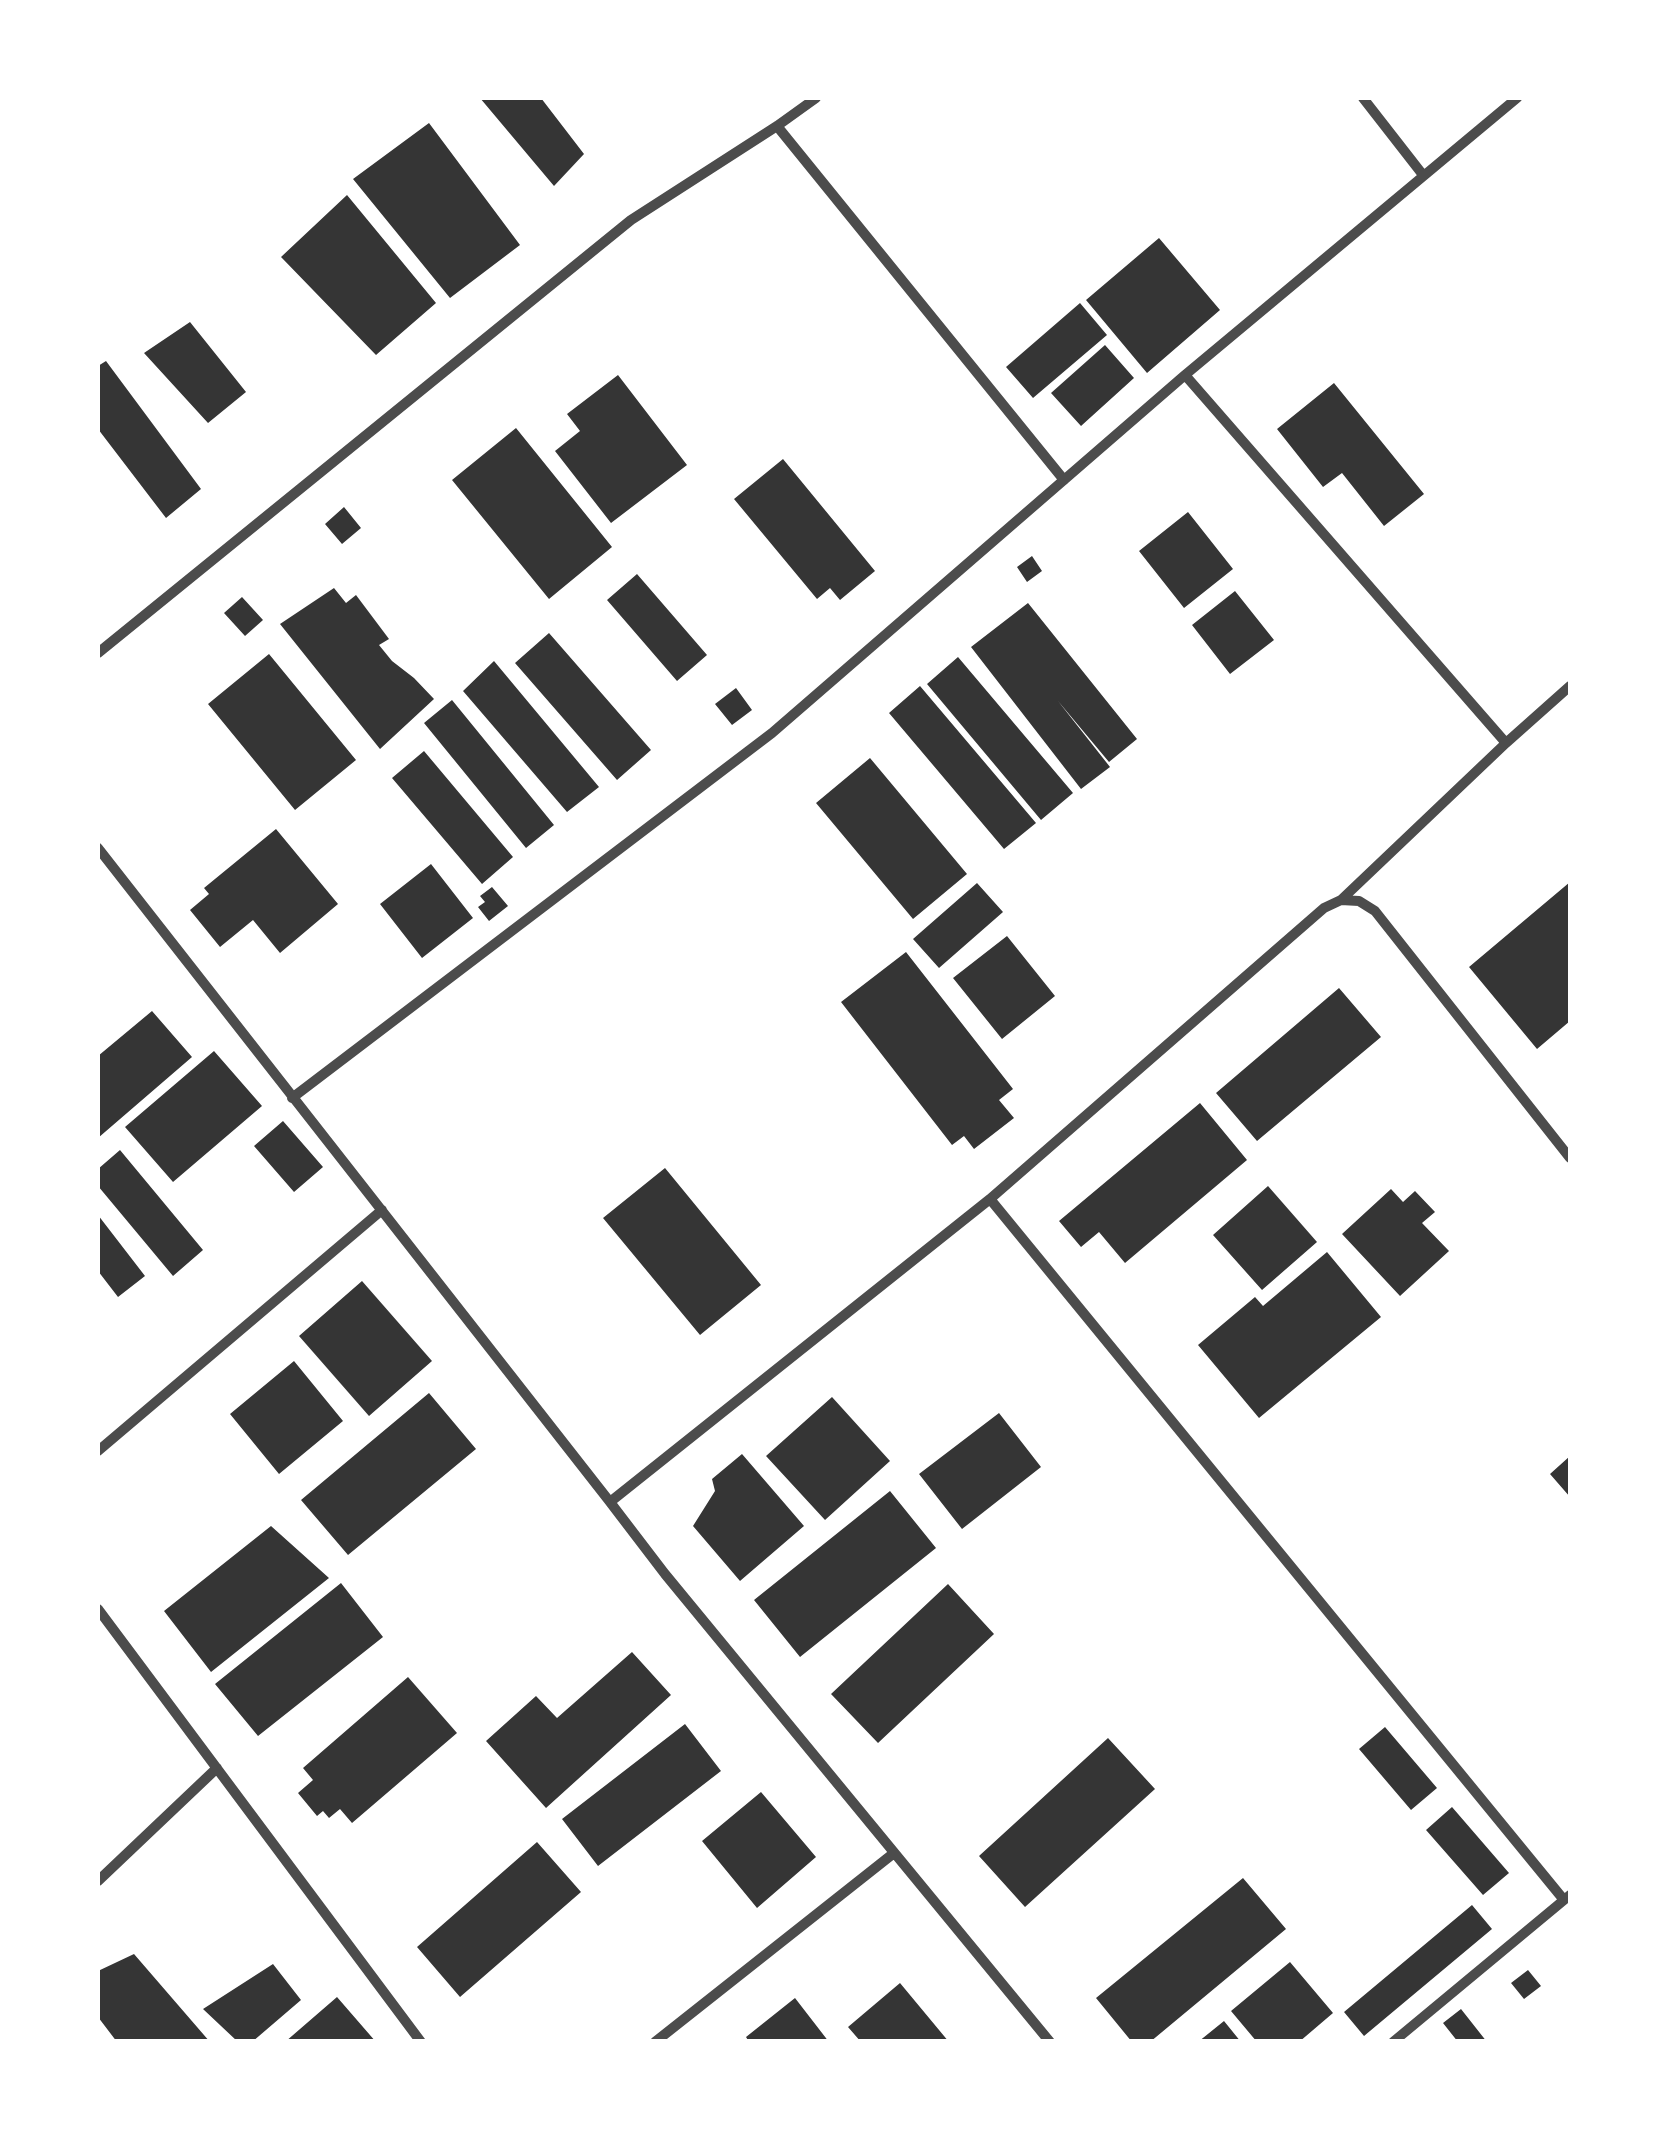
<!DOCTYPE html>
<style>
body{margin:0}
#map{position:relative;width:1668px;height:2139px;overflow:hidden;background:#fff;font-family:"Roboto Condensed",sans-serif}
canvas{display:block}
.frame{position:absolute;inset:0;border:100px solid #fff;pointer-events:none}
</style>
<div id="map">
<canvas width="1668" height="2139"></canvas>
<div class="frame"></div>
</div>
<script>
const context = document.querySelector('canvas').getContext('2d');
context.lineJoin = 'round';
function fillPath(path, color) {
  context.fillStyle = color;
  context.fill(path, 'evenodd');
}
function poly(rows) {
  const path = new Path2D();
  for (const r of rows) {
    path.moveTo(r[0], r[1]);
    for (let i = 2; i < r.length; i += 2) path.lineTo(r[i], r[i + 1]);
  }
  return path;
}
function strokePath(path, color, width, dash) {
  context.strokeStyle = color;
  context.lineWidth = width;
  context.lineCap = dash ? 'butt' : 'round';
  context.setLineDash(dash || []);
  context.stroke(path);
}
const building = poly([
 [480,98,541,98,584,154,554,186],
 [429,123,520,245,450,298,353,179],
 [347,195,436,303,376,355,281,257],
 [1159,238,1220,310,1147,373,1086,300],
 [1080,303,1107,335,1033,398,1006,367],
 [190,322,246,392,208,423,144,353],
 [1105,345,1134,378,1081,426,1051,393],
 [106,361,201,489,166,518,98,429,98,366],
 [618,375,687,465,611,523,555,451,580,431,567,414],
 [1334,383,1424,494,1384,526,1342,473,1323,487,1277,429],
 [516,428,612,547,549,599,452,480],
 [783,459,875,571,840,600,830,588,817,599,734,499],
 [344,507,361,528,342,544,325,524],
 [1188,512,1233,569,1184,608,1139,551],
 [1032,556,1042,571,1027,582,1017,567],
 [637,574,707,655,677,681,607,600],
 [334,588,346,603,356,595,389,639,379,645,392,661,414,678,434,699,380,749,280,624],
 [1235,591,1274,640,1230,674,1192,625],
 [242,597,263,620,245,636,224,613],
 [1028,603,1137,739,1109,762,1058,701,1110,767,1081,789,971,647],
 [549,633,651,750,617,780,515,663],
 [269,654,356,760,295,810,208,704],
 [958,657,1073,793,1041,820,927,684],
 [494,661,599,787,567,812,463,691],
 [920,686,1036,823,1004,849,889,713],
 [736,688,752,710,732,725,715,704],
 [452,700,554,825,526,848,424,723],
 [424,751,513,857,482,884,392,778],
 [870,758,967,874,913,919,816,803],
 [276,829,338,904,280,953,253,920,220,947,190,910,209,894,204,888],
 [431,864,473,918,422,958,380,904],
 [1570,882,1570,1021,1537,1049,1469,967],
 [977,883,1003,912,939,968,913,939],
 [492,887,508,906,489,921,478,907,485,902,480,896],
 [1007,936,1055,996,1002,1039,953,978],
 [906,952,1013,1089,999,1100,1014,1118,974,1149,964,1136,952,1145,841,1002],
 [1339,988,1381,1037,1257,1141,1216,1093],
 [152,1011,192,1057,98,1138,98,1056],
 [214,1051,262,1106,173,1182,125,1127],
 [1200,1103,1247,1160,1125,1263,1099,1232,1081,1247,1059,1221],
 [283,1121,323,1167,294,1192,254,1146],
 [120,1150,203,1250,173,1276,98,1186,98,1169],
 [665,1168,761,1285,700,1335,603,1218],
 [1268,1186,1317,1242,1262,1290,1213,1235],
 [1391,1189,1403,1202,1415,1191,1435,1212,1422,1223,1449,1251,1400,1296,1342,1234],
 [98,1215,145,1276,118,1297,98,1271],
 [1327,1252,1381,1317,1259,1418,1198,1345,1255,1297,1263,1306],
 [362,1281,432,1361,369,1416,299,1336],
 [294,1361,343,1421,279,1474,230,1414],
 [429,1393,476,1449,348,1555,301,1500],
 [832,1397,890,1461,825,1520,766,1456],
 [999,1413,1041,1467,962,1529,919,1474],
 [742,1454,804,1526,740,1581,693,1526,715,1491,712,1479],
 [1570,1456,1570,1497,1550,1474],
 [890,1491,936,1548,800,1657,754,1600],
 [271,1526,329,1578,211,1672,164,1611],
 [341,1583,383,1637,258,1736,215,1684],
 [948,1584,994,1634,878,1743,831,1694],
 [632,1652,671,1695,546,1808,486,1741,536,1696,557,1718],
 [408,1677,457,1733,352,1823,340,1809,329,1818,323,1811,317,1816,298,1793,313,1780,303,1768],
 [685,1724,721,1771,598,1866,562,1819],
 [1385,1727,1437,1788,1411,1810,1359,1749],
 [1108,1738,1155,1789,1025,1907,979,1856],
 [761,1792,816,1857,757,1908,702,1841],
 [1452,1807,1509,1873,1483,1895,1426,1830],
 [537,1842,581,1892,460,1997,417,1947],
 [1243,1878,1286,1929,1150,2042,1132,2042,1096,1998],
 [1472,1905,1492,1929,1364,2036,1344,2012],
 [134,1954,210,2042,117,2042,98,2017,98,1971],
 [1290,1962,1333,2013,1299,2042,1257,2042,1231,2011],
 [273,1964,301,2000,252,2042,238,2042,203,2009],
 [1528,1970,1541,1986,1524,1999,1511,1983],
 [900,1983,949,2042,861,2042,848,2027],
 [337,1997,376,2042,285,2042],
 [795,1998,829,2042,749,2042,746,2037],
 [1461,2009,1487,2042,1458,2042,1443,2023],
 [1224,2021,1241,2042,1198,2042]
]);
const minor = poly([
 [1363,98,1423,175],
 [777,126,1064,480],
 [98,653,631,220,777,126,816,98],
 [1506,743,1185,375,1517,98],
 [98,848,610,1502],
 [1341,900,1506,743,1570,686],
 [292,1098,772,733,1185,375],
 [990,1199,610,1502,665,1574,1050,2042],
 [98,1451,382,1210],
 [98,1609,421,2042],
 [98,1881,217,1768],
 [1564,1900,990,1199,1324,908,1341,900,1359,901,1375,911,1570,1158],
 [655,2042,894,1853],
 [1393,2042,1570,1895]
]);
fillPath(building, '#353535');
strokePath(minor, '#4c4c4c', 10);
</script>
